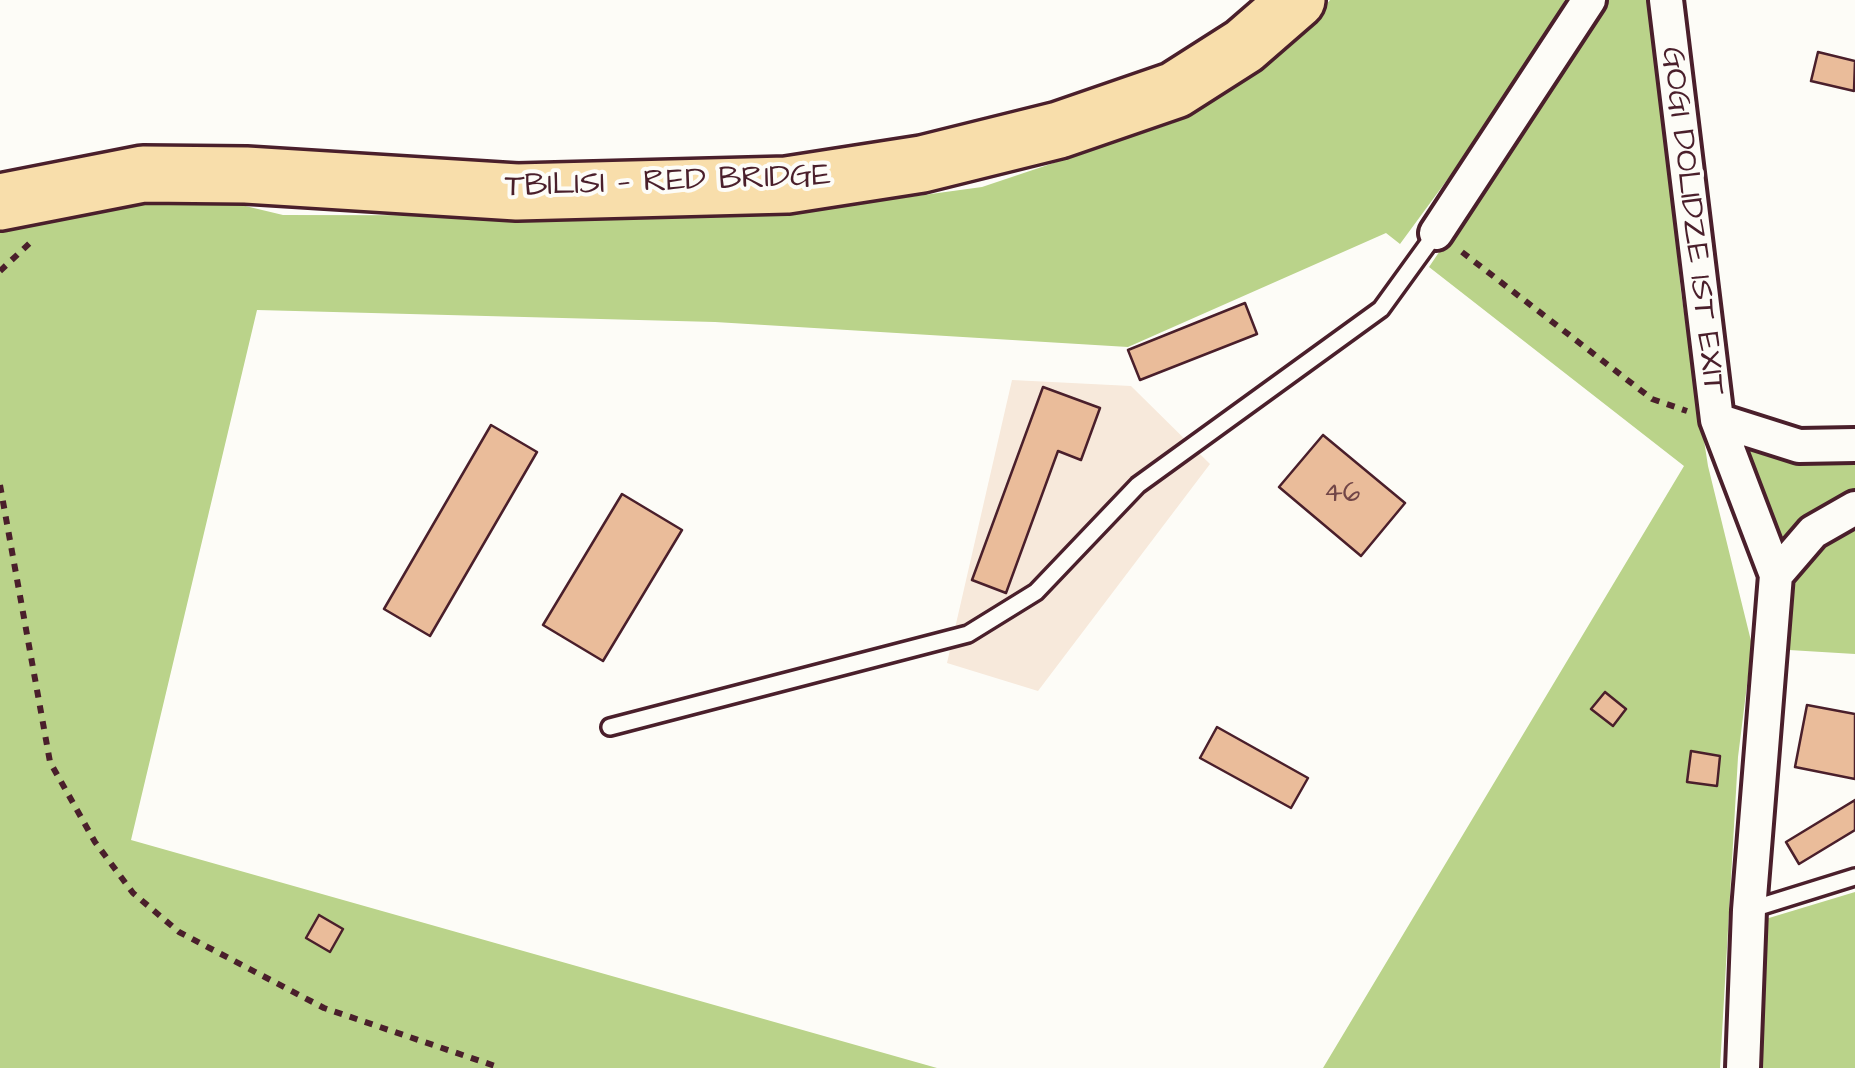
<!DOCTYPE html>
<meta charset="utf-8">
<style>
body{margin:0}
canvas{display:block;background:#fdfcf7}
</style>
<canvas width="1855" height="1068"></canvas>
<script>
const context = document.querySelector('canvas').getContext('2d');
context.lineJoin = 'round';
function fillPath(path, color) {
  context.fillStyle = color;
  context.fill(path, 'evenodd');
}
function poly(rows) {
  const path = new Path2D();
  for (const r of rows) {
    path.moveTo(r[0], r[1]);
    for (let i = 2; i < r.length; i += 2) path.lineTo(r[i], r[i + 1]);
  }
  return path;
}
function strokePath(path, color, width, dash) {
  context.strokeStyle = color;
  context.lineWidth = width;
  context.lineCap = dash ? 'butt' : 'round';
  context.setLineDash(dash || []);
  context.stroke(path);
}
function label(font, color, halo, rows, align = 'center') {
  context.font = font + ' "Architects Daughter",sans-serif';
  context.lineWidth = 8;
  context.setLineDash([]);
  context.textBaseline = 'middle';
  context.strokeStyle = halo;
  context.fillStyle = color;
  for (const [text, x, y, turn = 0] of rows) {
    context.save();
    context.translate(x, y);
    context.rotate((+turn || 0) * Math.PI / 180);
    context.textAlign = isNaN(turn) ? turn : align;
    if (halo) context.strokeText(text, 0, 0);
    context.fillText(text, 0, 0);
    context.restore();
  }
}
const built = poly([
 [1012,380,1131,386,1210,464,1038,691,947,663]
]);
const green = poly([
 [1330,0,1565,0,1516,86,1400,244,1386,233,1128,347,715,322,257,310,131,840,937,1068,0,1068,0,218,191,193,283,215,770,216,982,187,1173,123,1294,43],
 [1609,0,1652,0,1681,292,1708,466,1752,645,1738,757,1720,1068,1323,1068,1684,466,1429,267],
 [1741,446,1807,462,1855,457,1855,498,1781,549],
 [1855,524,1855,654,1789,650,1792,587,1808,556],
 [1855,892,1855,1068,1757,1068,1759,921]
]);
const building = poly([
 [1818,52,1855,61,1854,91,1811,81,1818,52],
 [1245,303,1257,334,1140,380,1128,350,1245,303],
 [1043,387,1100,408,1081,460,1058,451,1006,593,972,580,1043,387],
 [491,425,537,452,430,636,384,609,491,425],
 [1323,435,1405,503,1361,556,1279,487,1323,435],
 [622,494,682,530,603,661,543,625,622,494],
 [1605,692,1626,709,1613,726,1591,709,1605,692],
 [1807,705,1855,714,1855,779,1795,767,1807,705],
 [1217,727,1308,778,1291,808,1200,758,1217,727],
 [1691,751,1720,756,1717,786,1687,782,1691,751],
 [1855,800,1855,830,1799,864,1786,842,1855,800],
 [319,915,343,929,330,952,306,938,319,915]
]);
const path = poly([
 [1462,252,1652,399,1687,411],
 [0,271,32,241],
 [0,485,50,762,95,842,133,893,179,932,324,1008,501,1068]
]);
const service = poly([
 [610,727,968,634,1036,592,1138,485,1381,309,1436,233],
 [1749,910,1855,877]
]);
const minor = poly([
 [1666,0,1717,420,1776,575,1749,910,1743,1068],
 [1436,233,1589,0],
 [1717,420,1799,446,1855,445],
 [1776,575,1813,532,1855,508]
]);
const trunk = poly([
 [0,202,143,174,246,175,517,192,787,185,922,164,1059,130,1175,90,1244,46,1297,0]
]);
const numberNames = [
 ["46",1342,495]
];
const streetNames = [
 ["TBILISI — RED BRIDGE",668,183,-2],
 ["GOGI DOLIDZE 1ST EXIT",1691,221,83]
];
fillPath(built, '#f7e9db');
fillPath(green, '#bad38a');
fillPath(building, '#eabc9a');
strokePath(building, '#4a1f2b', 2.5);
strokePath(service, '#4a1f2b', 22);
strokePath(minor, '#4a1f2b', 40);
strokePath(trunk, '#4a1f2b', 62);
strokePath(path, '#4a1f2b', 6, [8, 8]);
strokePath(service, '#fdfcf7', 15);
strokePath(minor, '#fdfcf7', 32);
strokePath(trunk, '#f8deab', 55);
label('28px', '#724647', null, numberNames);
label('32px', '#4a1f2b', '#fdfcf7', streetNames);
</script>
